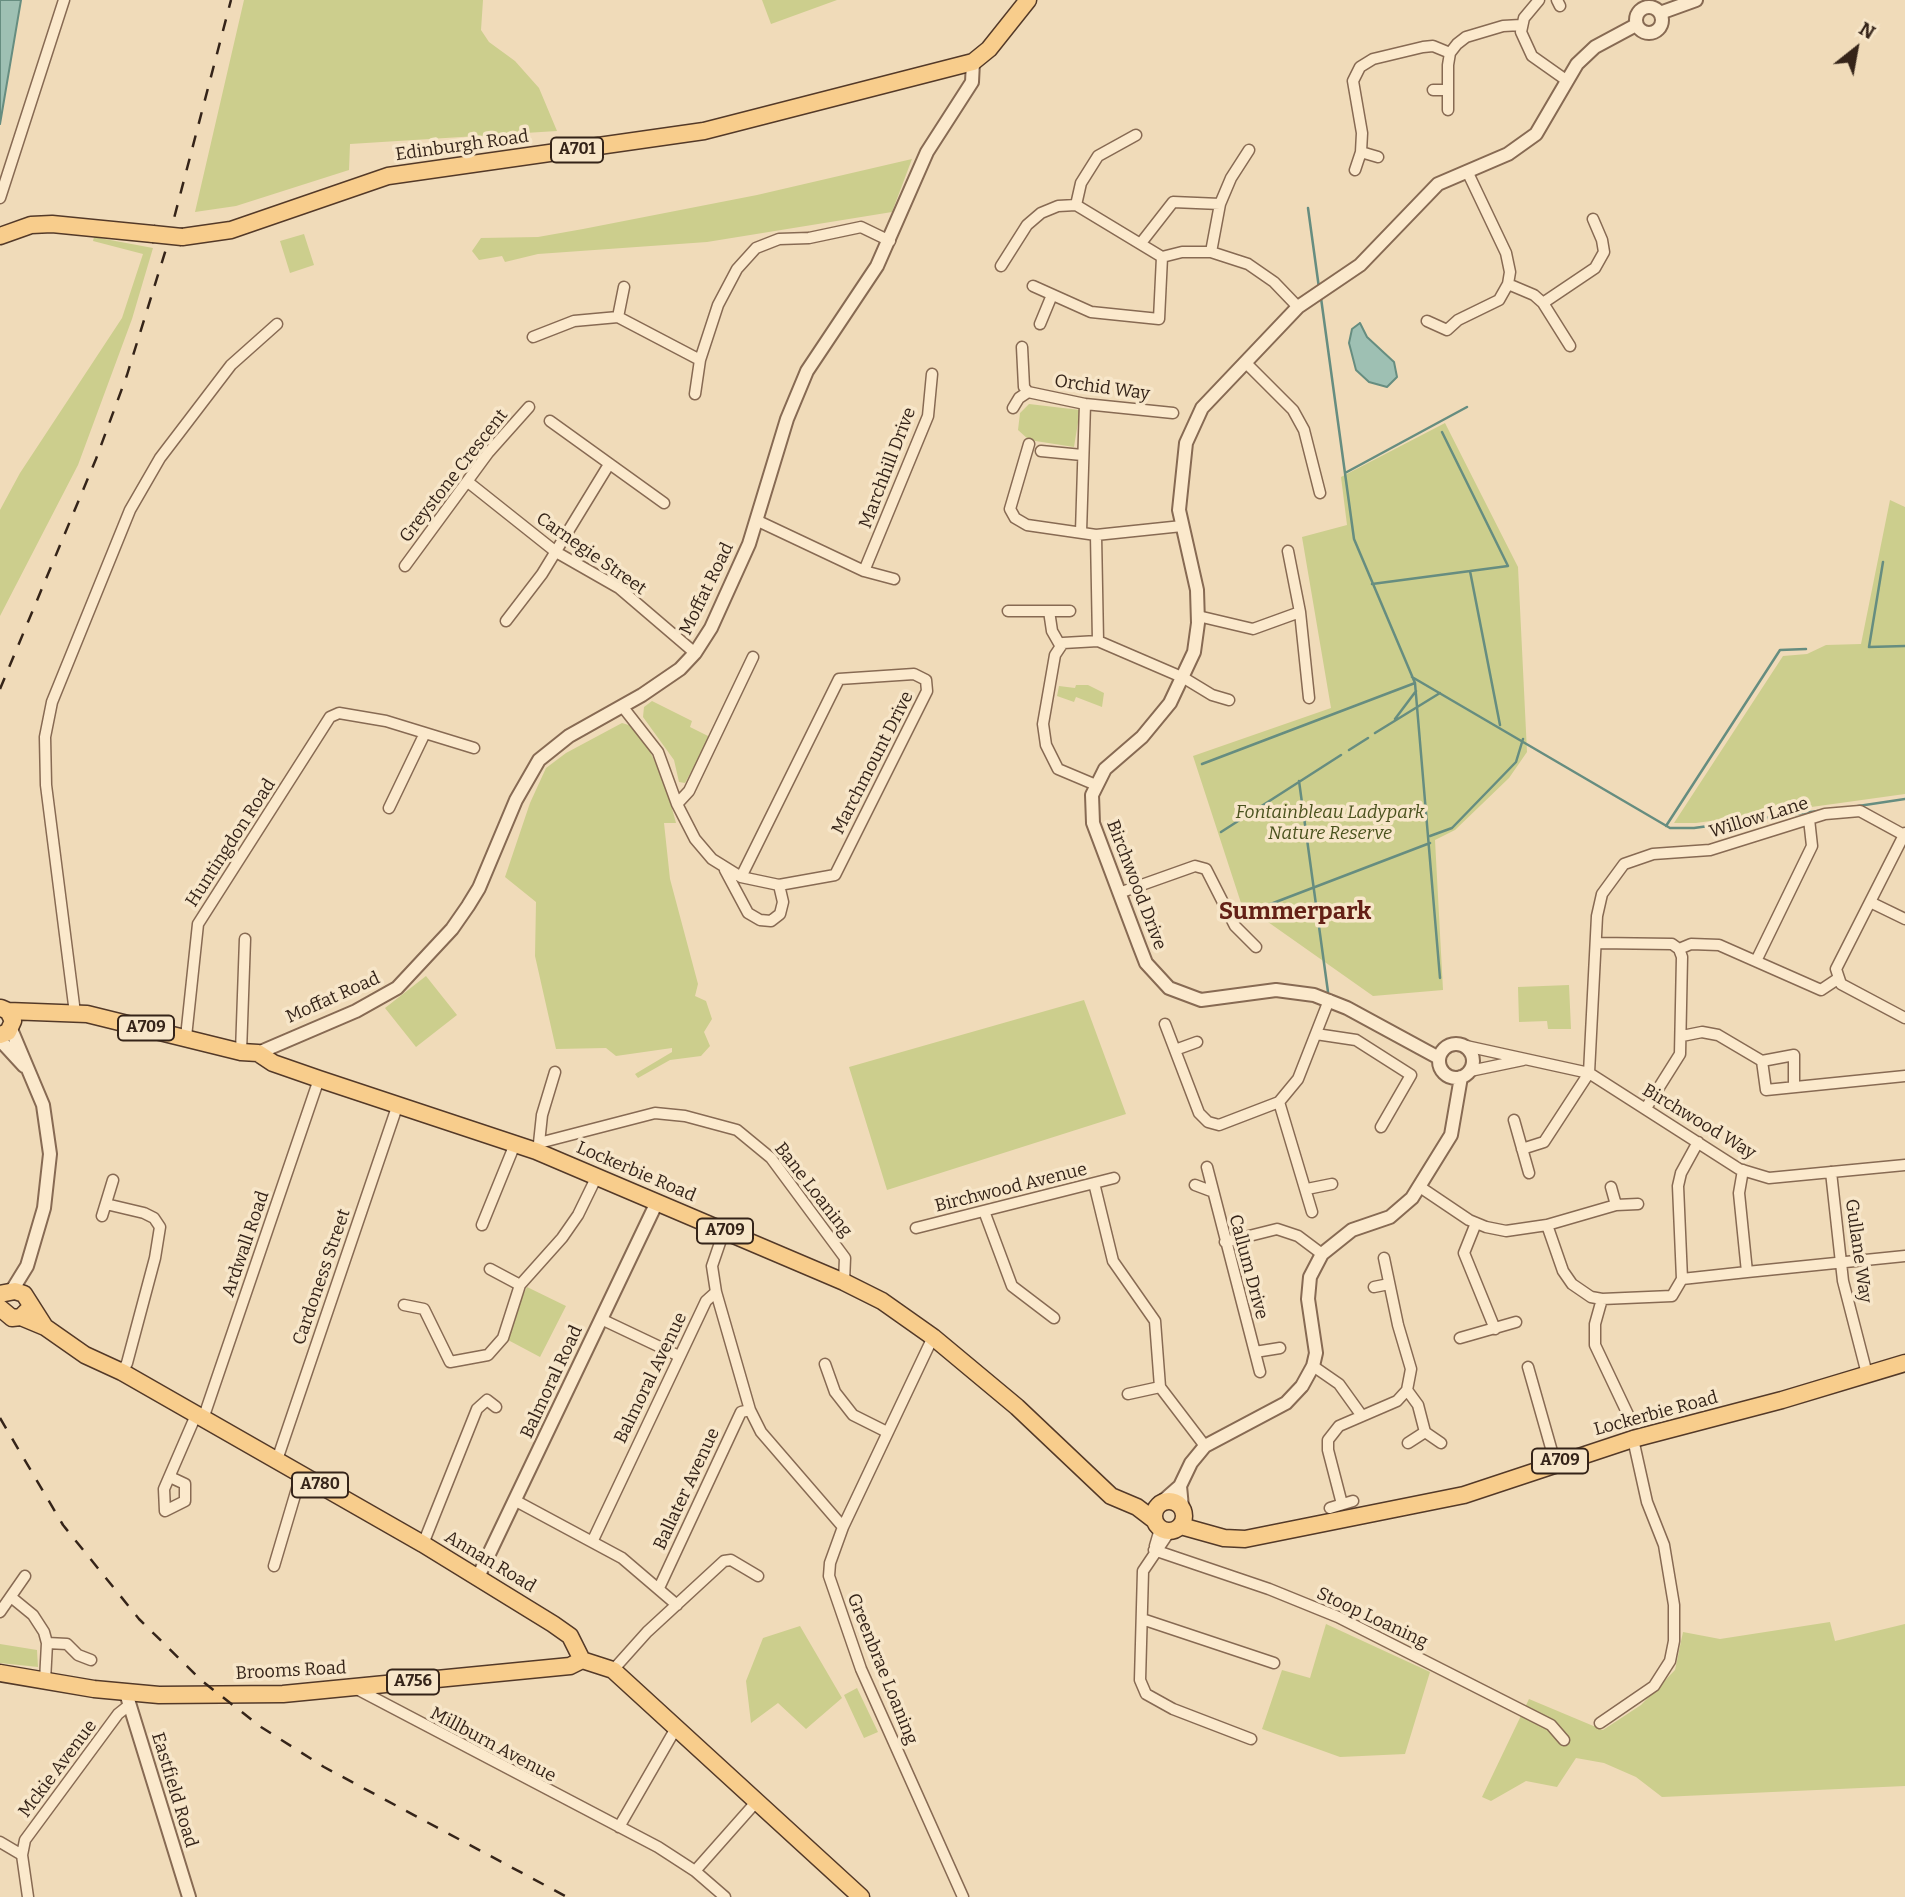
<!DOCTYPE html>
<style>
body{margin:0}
#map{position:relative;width:1905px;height:1897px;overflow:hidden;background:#f0dbb9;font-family:Bitter,serif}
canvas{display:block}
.north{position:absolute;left:1821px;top:14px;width:70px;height:70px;-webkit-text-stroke:5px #f7e6c9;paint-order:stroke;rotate:31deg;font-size:19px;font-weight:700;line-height:28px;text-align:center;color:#352419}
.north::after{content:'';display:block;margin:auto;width:24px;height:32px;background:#352419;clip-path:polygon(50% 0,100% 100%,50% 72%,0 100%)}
</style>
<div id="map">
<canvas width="1905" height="1897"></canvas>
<div class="north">N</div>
</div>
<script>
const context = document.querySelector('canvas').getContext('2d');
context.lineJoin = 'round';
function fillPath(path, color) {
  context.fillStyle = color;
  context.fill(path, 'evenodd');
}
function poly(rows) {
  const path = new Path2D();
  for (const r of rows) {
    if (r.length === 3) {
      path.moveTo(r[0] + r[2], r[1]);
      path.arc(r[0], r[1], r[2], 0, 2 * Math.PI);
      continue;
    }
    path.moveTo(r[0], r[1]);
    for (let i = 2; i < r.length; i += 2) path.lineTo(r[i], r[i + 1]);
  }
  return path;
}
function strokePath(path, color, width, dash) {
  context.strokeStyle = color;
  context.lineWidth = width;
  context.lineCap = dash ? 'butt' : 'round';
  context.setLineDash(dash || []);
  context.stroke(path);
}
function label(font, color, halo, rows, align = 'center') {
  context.font = font + ' Bitter,serif';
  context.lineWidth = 7;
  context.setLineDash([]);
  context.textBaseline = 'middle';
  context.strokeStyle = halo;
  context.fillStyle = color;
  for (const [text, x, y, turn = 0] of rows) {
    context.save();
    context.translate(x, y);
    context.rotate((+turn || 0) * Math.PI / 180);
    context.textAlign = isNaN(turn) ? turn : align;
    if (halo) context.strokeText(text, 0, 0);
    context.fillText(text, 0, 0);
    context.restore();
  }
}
const green = poly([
 [244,0,483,0,481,30,489,42,515,61,539,88,557,131,350,144,349,170,236,206,195,212],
 [762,0,837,0,771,24],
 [912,159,892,212,707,242,538,254,505,262,502,256,479,260,472,251,481,238,538,237,583,229,757,195],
 [304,234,314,265,290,273,280,241],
 [94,237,153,248,132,319,78,465,0,616,0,510,20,473,122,318,143,254,93,241],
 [1029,404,1080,410,1074,447,1029,440,1018,430,1020,413],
 [1445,423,1518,567,1527,752,1509,778,1455,830,1435,840,1443,990,1373,996,1241,903,1193,756,1331,708,1302,537,1347,525,1341,477],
 [1890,500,1905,507,1905,794,1696,823,1674,823,1783,656,1807,654,1826,645,1861,644],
 [1076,685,1088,685,1104,693,1102,707,1076,697,1074,702,1057,696,1059,686,1075,688],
 [652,701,692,721,690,727,710,737,685,783,679,782,674,760,643,717,644,707],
 [622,723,632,726,645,741,665,783,676,823,664,823,670,879,698,984,695,996,706,1001,712,1019,704,1032,710,1046,701,1056,670,1060,638,1078,635,1074,672,1052,672,1048,616,1056,606,1048,556,1049,535,956,536,902,505,877,530,803,546,768,566,753],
 [426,976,457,1015,416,1047,385,1008],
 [1569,985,1571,1029,1548,1029,1547,1021,1519,1022,1518,987],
 [1084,1000,1126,1114,887,1190,849,1067],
 [527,1287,566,1306,540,1357,508,1340,517,1306],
 [1830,1622,1835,1641,1905,1624,1905,1786,1662,1797,1636,1777,1604,1763,1576,1758,1557,1787,1526,1781,1491,1801,1482,1797,1529,1699,1603,1730,1641,1705,1675,1670,1683,1632,1720,1639],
 [1326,1624,1430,1672,1405,1754,1340,1757,1262,1729,1282,1670,1310,1678],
 [800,1626,842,1698,806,1729,778,1703,751,1723,746,1681,763,1638],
 [0,1644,37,1650,38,1667,0,1663],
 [857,1688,878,1732,864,1738,844,1695]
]);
const water = poly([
 [0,0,21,0,0,124,0,0],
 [1360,323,1367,337,1394,362,1397,377,1387,387,1369,382,1356,370,1349,343,1352,329,1360,323]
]);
const stream = poly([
 [1308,208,1319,288],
 [1321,298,1354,539,1415,683,1440,978],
 [1345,473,1467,407],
 [1883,562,1869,647,1905,646],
 [1470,571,1500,725],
 [1372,584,1508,566,1442,432],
 [1412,677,1670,828,1694,828,1818,811],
 [1395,719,1416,691],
 [1375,733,1440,693],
 [1349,750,1368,738],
 [1202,764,1415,683],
 [1299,781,1328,992],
 [1845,808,1905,799],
 [1666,826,1780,650,1806,649],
 [1221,832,1341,755],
 [1430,836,1452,828,1516,762,1523,739],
 [1247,913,1430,843]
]);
const minor = poly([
 [1539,0,1524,18,1521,32,1532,56,1566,80],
 [1557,0,1560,6],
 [1433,90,1448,90],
 [1448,110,1448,65,1450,53,1457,44,1466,37,1503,26,1521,25],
 [1361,152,1378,157],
 [1355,170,1361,152,1362,133,1353,81,1360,67,1373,59,1423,47,1433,46,1450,53],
 [0,198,64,0],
 [1076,205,1081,183,1098,156,1136,135],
 [1141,243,1173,202,1220,204],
 [1211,252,1220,204,1231,178,1249,150],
 [1162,257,1182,252,1211,252,1248,264,1274,282,1298,307],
 [1001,266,1027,225,1041,213,1058,206,1076,205,1162,257],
 [1508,284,1534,295,1543,303,1570,346],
 [1033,286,1091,312,1159,319,1162,257],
 [1543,303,1595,268,1604,252,1602,240,1593,219],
 [618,317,624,287],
 [1427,321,1447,330,1458,320,1499,300,1508,284,1510,272,1506,253,1467,171],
 [1040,324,1052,295],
 [533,337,574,321,618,317,700,360],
 [1022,347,1024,387,1028,392,1085,404,1173,413],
 [1245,362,1293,410,1304,430,1320,493],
 [695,394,700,360,718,305,737,269,756,248,779,239,809,238,861,227,890,241],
 [1013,408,1019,398,1028,392],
 [550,421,664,503],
 [1029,444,1010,509,1015,518,1027,525,1096,535,1182,526],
 [1041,451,1082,455],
 [468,482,556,552,619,588,695,653],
 [758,521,864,571,894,579],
 [1081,532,1085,404],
 [1096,535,1098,641],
 [405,566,488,453,529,407],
 [864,571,928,416,932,374],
 [1008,611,1070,611],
 [1049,611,1052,631,1060,645],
 [1300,612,1309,698],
 [1198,616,1253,629,1300,612,1288,551],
 [506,621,542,574,608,466],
 [622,706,658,752,677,804,695,839,712,859,741,877,779,885,835,875,927,691,926,680,914,674,839,679,741,877],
 [1096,785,1058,769,1046,745,1043,724,1055,655,1063,643,1098,641,1184,678,1212,695,1229,700],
 [677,804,689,791,753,657],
 [389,808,425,733],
 [1905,833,1836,969,1841,984,1905,1018],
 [725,870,748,913,760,920,771,921,780,914,783,902,779,885],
 [1119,893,1195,866,1206,869,1235,926,1256,947],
 [1870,902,1905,919],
 [1598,943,1672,944,1679,949,1691,944,1719,945,1821,990,1839,978],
 [1757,959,1812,846,1809,819],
 [75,1013,46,785,45,737,52,702,130,510,160,458,231,365,277,324],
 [1165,1024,1199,1113,1208,1122,1219,1125,1279,1102,1298,1079,1329,1000],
 [1316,1034,1356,1040,1411,1075,1381,1127],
 [1682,1036,1702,1032,1718,1035,1762,1061,1766,1090,1905,1076],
 [186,1037,198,924,330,717,339,713,386,721,474,748],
 [1466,1046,1589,1073,1739,1169,1769,1178,1905,1165],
 [1175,1050,1197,1042],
 [241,1052,245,939],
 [1762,1061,1794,1055,1794,1086],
 [1470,1071,1523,1060],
 [1279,1102,1312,1212],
 [1646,1108,1680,1054,1682,957,1679,949],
 [1514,1120,1529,1173],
 [539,1143,542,1115,555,1072],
 [1522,1149,1544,1142,1589,1073,1597,916,1602,894,1624,864,1653,854,1710,850,1825,814,1860,811,1904,835],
 [536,1151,539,1143,655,1113,685,1116,737,1130,771,1158,845,1258,844,1282],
 [1207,1167,1260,1372],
 [1743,1170,1739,1193,1747,1272,1905,1256],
 [1831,1172,1843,1281,1867,1374],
 [1094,1183,1113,1261,1155,1321,1160,1387,1205,1446],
 [1195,1185,1211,1191],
 [1420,1187,1469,1220,1486,1227,1506,1231,1547,1225,1563,1271,1572,1284,1591,1297,1602,1299,1672,1296,1682,1279,1678,1186,1681,1173,1698,1142],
 [1611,1187,1616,1205],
 [1307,1189,1332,1184],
 [106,1204,144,1213,154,1218,160,1227,155,1258,127,1363,122,1372],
 [984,1211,1012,1286,1054,1318],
 [102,1216,113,1180],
 [1476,1223,1464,1253,1495,1329],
 [482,1225,515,1144],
 [1547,1225,1616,1205,1638,1204],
 [916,1228,1114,1178],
 [1225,1242,1277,1229,1298,1236,1322,1254],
 [490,1269,520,1285],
 [1682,1279,1747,1272],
 [1374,1287,1389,1284],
 [716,1292,750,1410,761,1432,843,1527],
 [1602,1299,1595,1324,1595,1345,1632,1423],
 [404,1305,424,1309,450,1362,488,1355,503,1338,520,1285,562,1238,578,1215,597,1176],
 [601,1319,679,1356],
 [933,1337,843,1527,830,1563,829,1576,861,1669,963,1897],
 [1460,1338,1516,1322],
 [1255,1352,1280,1348],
 [825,1364,835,1392,853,1415,887,1432],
 [1313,1366,1339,1384,1362,1416],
 [1528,1367,1555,1462],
 [1407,1390,1418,1405,1425,1432,1408,1443],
 [1128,1394,1160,1387],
 [203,1419,319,1079],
 [1425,1432,1441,1443],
 [277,1460,398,1104],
 [170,1477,185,1484,185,1501,165,1511,164,1489,196,1415],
 [516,1501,622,1558,677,1605],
 [1342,1504,1328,1450,1328,1440,1339,1426,1397,1401,1407,1390,1411,1369,1398,1325,1384,1258],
 [1330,1508,1353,1501],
 [1170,1531,1143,1571,1140,1680,1146,1694,1173,1709,1251,1739],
 [593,1540,706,1301,716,1292,712,1266,724,1231],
 [423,1544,477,1409,487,1400,496,1407],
 [1155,1546,1160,1529],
 [1154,1550,1269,1589,1338,1617,1551,1725,1564,1740],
 [274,1566,301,1475],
 [659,1588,741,1412,750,1410],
 [11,1597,33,1615,44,1632,47,1643,45,1681],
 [0,1612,25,1576],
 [1142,1619,1274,1663],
 [47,1643,67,1644,78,1655,91,1660],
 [613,1670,647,1632,724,1561,731,1560,758,1576],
 [355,1688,658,1847,695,1871,725,1897],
 [1600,1723,1654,1686,1670,1661,1674,1641,1674,1605,1664,1545,1647,1502,1633,1439],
 [619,1827,676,1728],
 [0,1842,22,1855],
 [695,1871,757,1801],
 [28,1897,22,1855,25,1840,118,1714,128,1706]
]);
const tertiary = poly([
 [1649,20,13],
 [1660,13,1696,0],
 [11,1029,43,1105,50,1154,44,1208,27,1266,11,1292],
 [0,1040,24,1066],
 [1456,1061,17],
 [258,1053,356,1011,397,988,452,929,468,906,479,888,516,800,539,760,569,736,642,695,680,669,695,653,711,628,749,544,787,419,807,371,877,266,927,152,972,82,973,62],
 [1439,1058,1347,1008,1314,995,1276,990,1201,1000,1169,988,1146,963,1139,945,1093,823,1092,795,1105,769,1142,737,1170,703,1194,652,1198,623,1197,590,1179,510,1186,443,1202,408,1298,307,1360,265,1438,184,1508,154,1536,134,1577,64,1595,47,1636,25],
 [1180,1486,1182,1507],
 [1163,1501,1180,1486,1191,1463,1205,1446,1286,1403,1302,1386,1313,1366,1316,1353,1308,1299,1310,1277,1322,1254,1352,1230,1390,1217,1412,1198,1451,1135,1461,1077],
 [478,1577,657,1202],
 [126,1693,189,1897]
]);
const primary = poly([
 [0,236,31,225,52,224,153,234],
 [182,237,231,230,388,176,704,131,973,62,989,49,1028,0],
 [8,1011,87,1014,241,1052,258,1053,273,1063,319,1079,536,1151,844,1282,882,1301,933,1337,1017,1407,1111,1496,1137,1507,1154,1520],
 [0,1035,8,1032,13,1021,8,1011,1,1008],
 [0,1294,15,1291,24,1294,45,1327],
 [0,1308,12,1318,21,1317,27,1311],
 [21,1317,45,1327,85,1355,122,1372,423,1544,553,1624,570,1636,582,1660,613,1670,861,1897],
 [1169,1516,15],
 [1181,1526,1224,1538,1245,1539,1464,1495,1633,1439,1782,1400,1905,1363],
 [0,1673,94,1689,159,1695,283,1694,570,1666,582,1660]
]);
const rail = poly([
 [0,689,96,459,127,375,166,249,231,0],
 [0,1418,63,1525,139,1619,202,1681,261,1727,324,1767,567,1897]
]);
const primaryBridge = poly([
 [153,234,182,237]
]);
const shields = [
 [577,150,52],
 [146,1028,56],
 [725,1231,56],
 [1560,1461,56],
 [320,1485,56],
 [413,1682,52]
];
const shieldNames = [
 ["A701",577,150],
 ["A709",146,1028],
 ["A709",725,1231],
 ["A709",1560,1461],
 ["A780",320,1485],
 ["A756",413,1682]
];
const streetNames = [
 ["Edinburgh Road",462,146,-8],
 ["Orchid Way",1102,388,8],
 ["Marchhill Drive",888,468,-69],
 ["Greystone Crescent",454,476,-52],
 ["Carnegie Street",591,554,35],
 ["Moffat Road",707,589,-64],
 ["Marchmount Drive",873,763,-63],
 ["Willow Lane",1759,818,-17],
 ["Huntingdon Road",231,843,-57],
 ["Birchwood Drive",1136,885,69],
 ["Moffat Road",333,998,-24],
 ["Birchwood Way",1699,1122,31],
 ["Lockerbie Road",636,1172,23],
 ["Birchwood Avenue",1011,1188,-14],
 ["Bane Loaning",813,1190,52],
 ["Ardwall Road",246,1244,-71],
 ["Gullane Way",1858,1251,82],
 ["Callum Drive",1248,1267,75],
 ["Cardoness Street",322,1277,-71],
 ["Balmoral Avenue",651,1378,-64],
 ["Balmoral Road",552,1382,-65],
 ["Lockerbie Road",1656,1414,-15],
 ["Ballater Avenue",687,1489,-65],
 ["Annan Road",490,1562,31],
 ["Stoop Loaning",1372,1618,25],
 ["Greenbrae Loaning",882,1669,68],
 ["Brooms Road",291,1671,-3],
 ["Millburn Avenue",493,1745,28],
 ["Mckie Avenue",58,1769,-53],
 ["Eastfield Road",174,1790,73]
];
const parkNames = [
 ["Fontainbleau Ladypark",1330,813],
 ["Nature Reserve",1330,834]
];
const districtNames = [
 ["Summerpark",1295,912]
];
fillPath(green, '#ccce8d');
fillPath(water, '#9ec0b3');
strokePath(water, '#668d80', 2);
strokePath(stream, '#668d80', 2.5);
strokePath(minor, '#876a53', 13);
strokePath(tertiary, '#876a53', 16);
strokePath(primary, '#533928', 19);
strokePath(minor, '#fbe9cc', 10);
strokePath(tertiary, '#fbe9cc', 12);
strokePath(primary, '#f8cd8c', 16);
strokePath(rail, '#352419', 2.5, [12, 12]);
strokePath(primaryBridge, '#533928', 19, []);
strokePath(primaryBridge, '#f8cd8c', 16);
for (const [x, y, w] of shields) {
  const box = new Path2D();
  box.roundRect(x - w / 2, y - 12.5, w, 25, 5);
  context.fillStyle = '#f7e6c9';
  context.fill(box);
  strokePath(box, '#352419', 2);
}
label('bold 16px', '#352419', null, shieldNames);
label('18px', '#352419', '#f7e6c9', streetNames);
label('italic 18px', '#4a521e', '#f7e6c9', parkNames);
label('bold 24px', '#642016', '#f7e6c9', districtNames);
</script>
